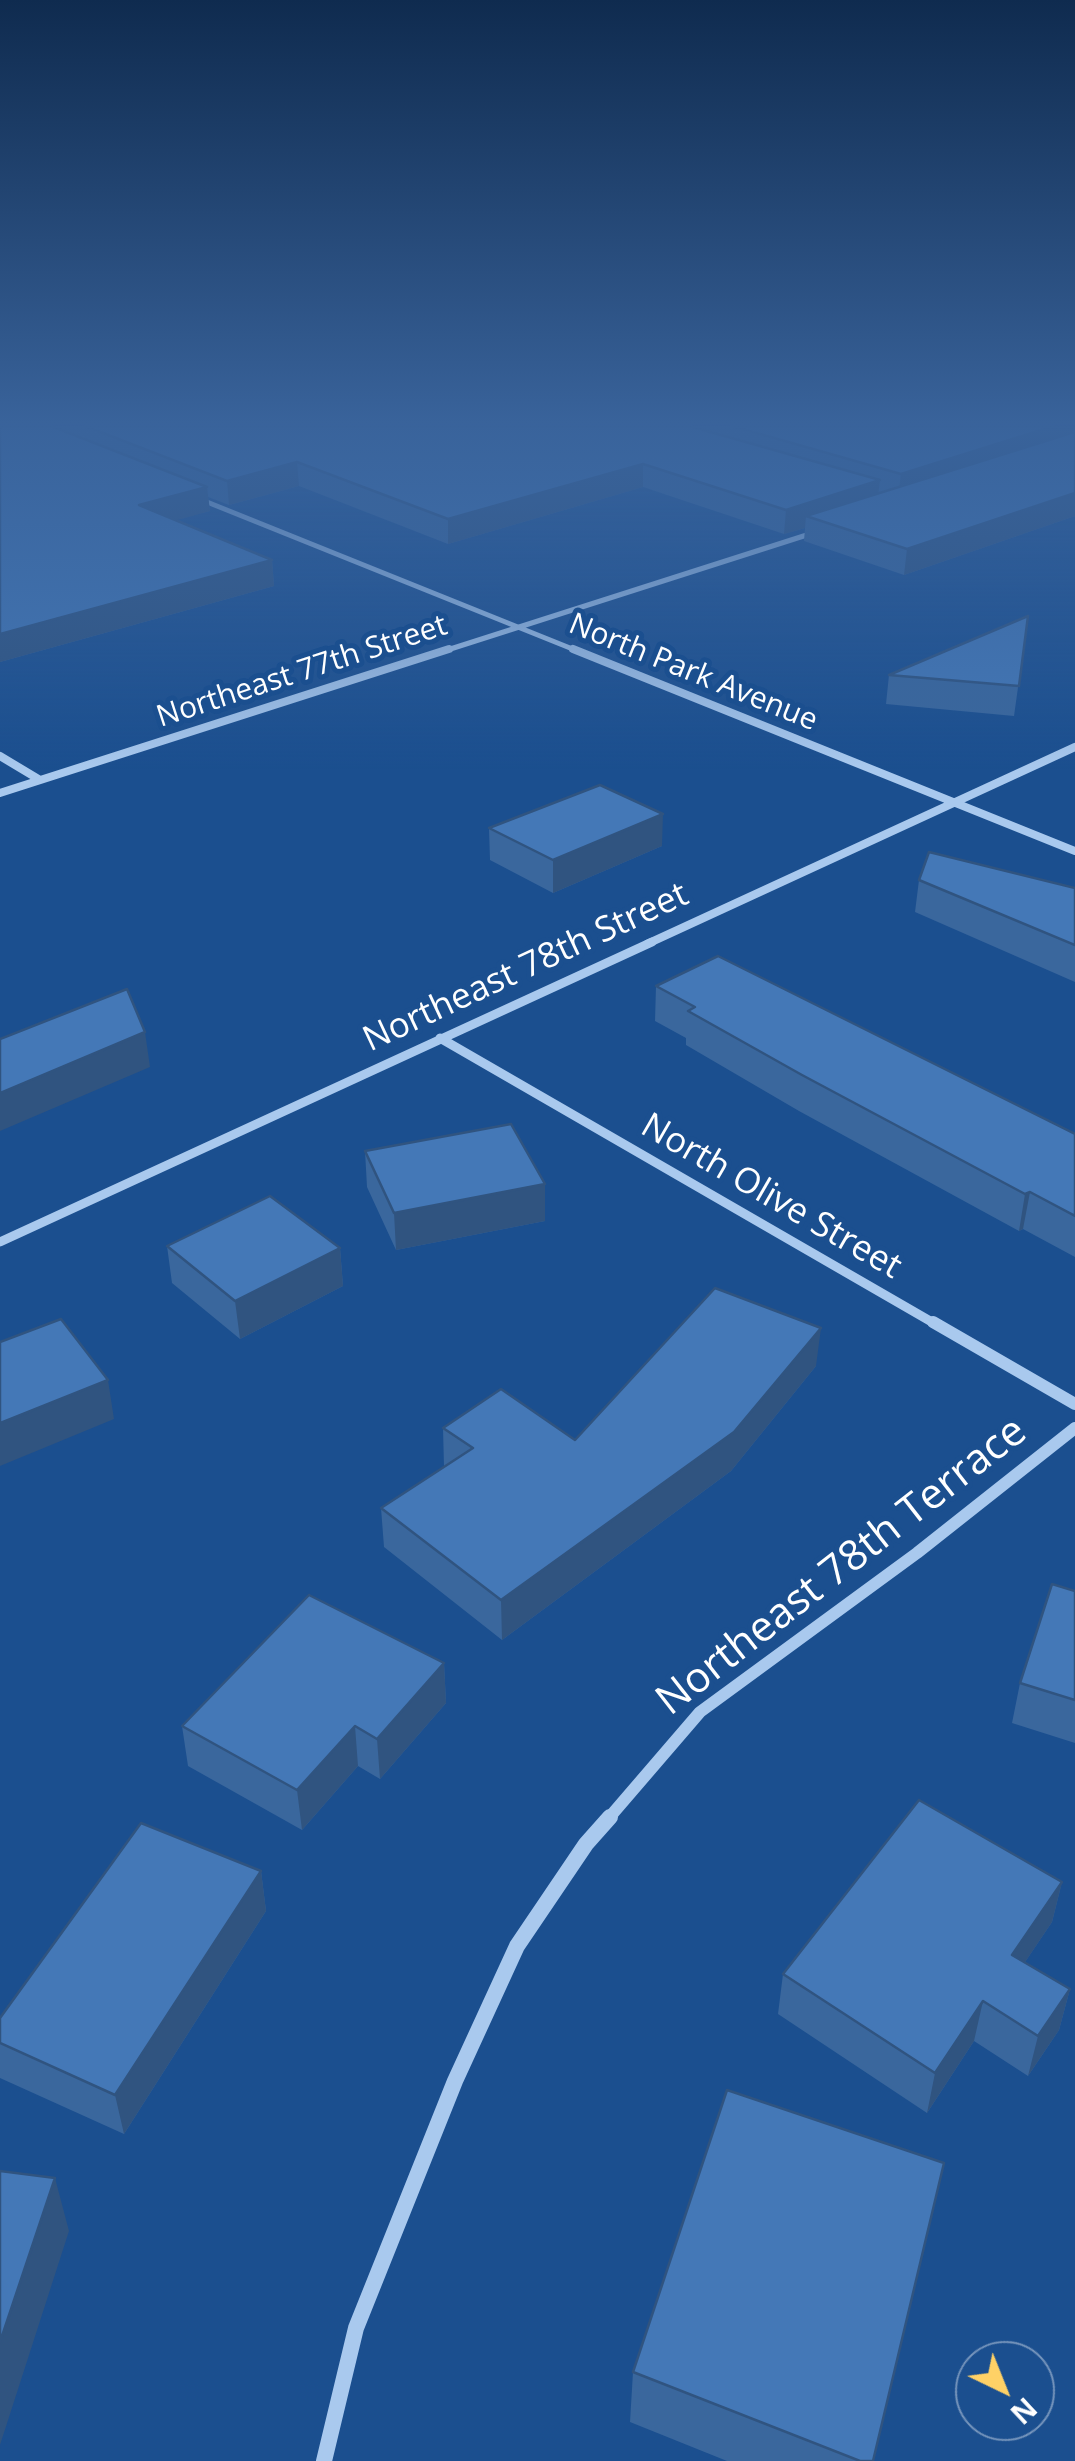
<!DOCTYPE html>
<style>
body{margin:0}
#map{position:relative;width:1075px;height:2461px;overflow:hidden;background:#1b4f8f;font-family:"Open Sans",sans-serif}
canvas{display:block}
.north{position:absolute;left:955px;top:2341px;width:100px;height:100px;box-sizing:border-box;background:#1b4f8f;border:2px solid #7695bc;border-radius:50%;rotate:137deg;font-size:28px;font-weight:700;line-height:40px;text-align:center;color:#fff}
.north::after{content:'';display:block;margin:auto;width:35px;height:45px;background:#ffd166;clip-path:polygon(50% 0,100% 100%,50% 72%,0 100%)}
</style>
<div id="map">
<canvas width="1075" height="2461"></canvas>
<div class="north">N</div>
</div>
<script>
const context = document.querySelector('canvas').getContext('2d');
context.lineJoin = 'round';
function poly(rows) {
  const path = new Path2D();
  for (const r of rows) {
    path.moveTo(r[0], r[1]);
    for (let i = 2; i < r.length; i += 2) path.lineTo(r[i], r[i + 1]);
  }
  return path;
}
function strokePath(path, color, width, dash) {
  context.strokeStyle = color;
  context.lineWidth = width;
  context.lineCap = dash ? 'butt' : 'round';
  context.setLineDash(dash || []);
  context.stroke(path);
}
function fillPath(path, color) {
  context.fillStyle = color;
  context.fill(path, 'evenodd');
}
function label(font, color, halo, rows, align = 'center') {
  context.font = font + ' "Open Sans",sans-serif';
  context.lineWidth = 10;
  context.setLineDash([]);
  context.textBaseline = 'middle';
  context.strokeStyle = halo;
  context.fillStyle = color;
  for (const [text, x, y, turn = 0] of rows) {
    context.save();
    context.translate(x, y);
    context.rotate((+turn || 0) * Math.PI / 180);
    context.textAlign = isNaN(turn) ? turn : align;
    if (halo) context.strokeText(text, 0, 0);
    context.fillText(text, 0, 0);
    context.restore();
  }
}
const streetFar4 = poly([
 [197,498,580,652],
 [441,652,813,533]
]);
const streetFar3 = poly([
 [573,649,1075,851],
 [0,756,40,780],
 [0,793,449,649],
 [647,944,1075,747]
]);
const streetFar2 = poly([
 [440,1038,937,1325],
 [0,1242,652,942]
]);
const streetFar1 = poly([
 [933,1322,1075,1404],
 [608,1819,700,1712,917,1553,1075,1428]
]);
const street = poly([
 [324,2461,356,2328,455,2081,517,1946,586,1844,610,1817]
]);
const wall = poly([
 [0,426,1075,426,1075,516,904,575,804,541,805,528,784,534,643,487,448,544,299,486,229,505,208,497,210,511,175,520,272,560,274,586,0,662],
 [1028,616,1014,716,886,704,889,675],
 [489,828,662,846,553,893,490,860],
 [919,880,1075,888,1075,982,915,912],
 [656,986,1075,1134,1075,1257,1023,1229,1019,1231,799,1111,686,1045,686,1038,655,1021],
 [365,1151,545,1221,396,1250,367,1187],
 [167,1246,340,1248,343,1286,240,1339,172,1283],
 [816,1366,731,1471,502,1640,384,1547,381,1508,444,1467,443,1428,575,1440],
 [1075,1591,1075,1743,1012,1723,1020,1683],
 [444,1663,446,1703,380,1779,358,1766,302,1830,188,1766,182,1726],
 [261,1871,266,1911,124,2134,0,2078,0,2018],
 [1062,1882,1052,1922,1025,1962,1070,1989,1059,2030,1028,2076,974,2041,927,2113,778,2014,783,1974],
 [633,2372,873,2461,727,2461,630,2422]
]);
const shadedWall = poly([
 [1054,426,1075,426,1073,441,898,497,901,474],
 [297,462,299,486,229,505,227,481],
 [643,464,643,487,448,544,448,519],
 [880,480,877,504,806,516,805,528,784,534,786,510],
 [207,487,210,511,142,530,139,505],
 [1075,493,1075,516,904,575,907,549],
 [272,560,274,586,0,662,0,634],
 [663,814,662,846,553,893,553,860],
 [145,1032,150,1067,0,1131,0,1093],
 [545,1184,545,1221,396,1250,394,1213],
 [1030,1192,1023,1229,1019,1231,1025,1194],
 [340,1248,343,1286,240,1339,235,1301],
 [821,1328,816,1366,731,1471,502,1640,501,1600],
 [108,1380,114,1419,0,1466,0,1423],
 [444,1663,446,1703,380,1779,377,1739],
 [355,1726,358,1766,302,1830,297,1790],
 [261,1871,266,1911,124,2134,115,2095],
 [1062,1882,1052,1922,1003,1995,1012,1955],
 [1070,1989,1059,2030,1028,2076,1038,2036],
 [983,2001,974,2041,927,2113,935,2073],
 [55,2178,69,2231,0,2445,0,2342]
]);
const building = poly([
 [0,426,51,426,207,487,139,505,272,560,0,634,0,426],
 [85,426,689,426,880,480,786,510,643,464,448,519,297,462,227,481,85,426],
 [732,426,1054,426,901,474,732,426],
 [1075,432,1075,493,907,549,806,516,1075,432],
 [1028,616,1019,686,889,675,1028,616],
 [600,785,663,814,553,860,489,828,600,785],
 [929,852,1075,888,1075,945,919,880,929,852],
 [718,956,1075,1134,1075,1216,1030,1192,1025,1194,802,1075,688,1011,695,1007,656,986,718,956],
 [127,989,145,1032,0,1093,0,1039,127,989],
 [511,1124,545,1184,394,1213,365,1151,511,1124],
 [270,1196,340,1248,235,1301,167,1246,270,1196],
 [715,1288,821,1328,734,1432,501,1600,381,1508,473,1448,443,1428,501,1389,575,1440,715,1288],
 [61,1319,108,1380,0,1423,0,1342,61,1319],
 [1052,1584,1075,1591,1075,1700,1020,1683,1052,1584],
 [309,1595,444,1663,377,1739,355,1726,297,1790,182,1726,309,1595],
 [919,1800,1062,1882,1012,1955,1070,1989,1038,2036,983,2001,935,2073,783,1974,919,1800],
 [141,1823,261,1871,115,2095,0,2043,0,2018,141,1823],
 [727,2090,944,2163,873,2461,860,2461,633,2372,727,2090],
 [0,2171,55,2178,0,2342,0,2171]
]);
const farStreetnames = [
 ["Northeast 77th Street",302,672,-18],
 ["North Park Avenue",693,673,22]
];
const streetNames = [
 ["Northeast 78th Street",526,968,-25],
 ["North Olive Street",771,1197,30]
];
const nearStreetnames = [
 ["Northeast 78th Terrace",842,1567,-38]
];
strokePath(streetFar4, '#a9c9ee', 5);
strokePath(streetFar3, '#a9c9ee', 8);
strokePath(streetFar2, '#a9c9ee', 9);
strokePath(streetFar1, '#a9c9ee', 12);
strokePath(street, '#a9c9ee', 16);
fillPath(wall, '#3a679d');
fillPath(shadedWall, '#305480');
fillPath(building, '#4478b7');
strokePath(building, '#305480', 2.5);
const sky = context.createLinearGradient(0, 0, 0, 770);
sky.addColorStop(0, '#0f2b4f');
sky.addColorStop(0.55, '#39639b');
sky.addColorStop(1, '#39639b00');
context.fillStyle = sky;
context.fillRect(0, 0, 1075, 770);
label('30px', '#fff', '#1b4f8f', farStreetnames);
label('35px', '#fff', '#1b4f8f', streetNames);
label('42px', '#fff', '#1b4f8f', nearStreetnames);
</script>
